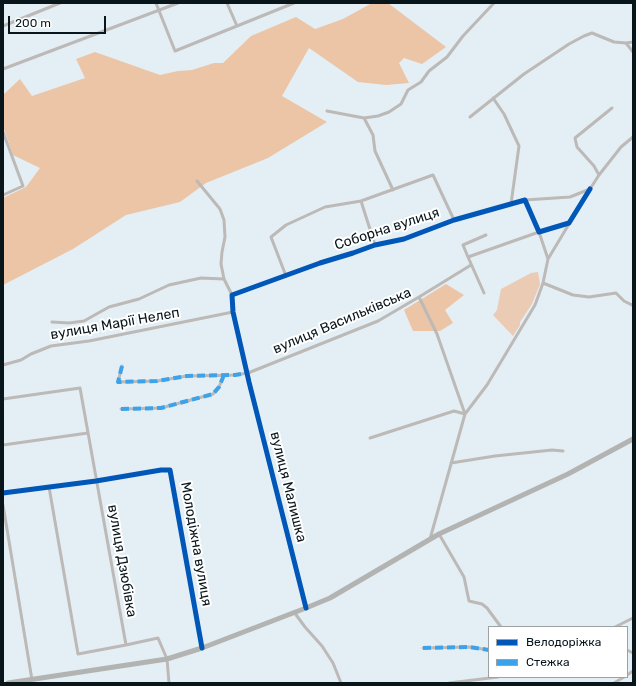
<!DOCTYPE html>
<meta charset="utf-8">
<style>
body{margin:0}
#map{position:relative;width:636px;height:686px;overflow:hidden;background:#e3eff5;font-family:Rubik,sans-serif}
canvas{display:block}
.frame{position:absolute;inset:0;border:4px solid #08161c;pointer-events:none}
.legend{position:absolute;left:488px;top:626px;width:140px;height:52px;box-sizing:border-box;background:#fff;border:1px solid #9ca2a4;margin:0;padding:5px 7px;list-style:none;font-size:12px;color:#08161c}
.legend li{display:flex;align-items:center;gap:8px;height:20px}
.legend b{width:20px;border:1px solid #9ca2a4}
.scale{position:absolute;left:8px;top:16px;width:98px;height:18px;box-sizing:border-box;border:2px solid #08161c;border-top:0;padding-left:5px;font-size:12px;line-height:14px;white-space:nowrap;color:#08161c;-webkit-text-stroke:3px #fff;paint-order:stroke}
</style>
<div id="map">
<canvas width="636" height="686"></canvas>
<div class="frame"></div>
<ul class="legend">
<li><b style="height:5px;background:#0057b8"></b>Велодоріжка</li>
<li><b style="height:5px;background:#3ca2ea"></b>Стежка</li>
</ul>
<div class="scale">200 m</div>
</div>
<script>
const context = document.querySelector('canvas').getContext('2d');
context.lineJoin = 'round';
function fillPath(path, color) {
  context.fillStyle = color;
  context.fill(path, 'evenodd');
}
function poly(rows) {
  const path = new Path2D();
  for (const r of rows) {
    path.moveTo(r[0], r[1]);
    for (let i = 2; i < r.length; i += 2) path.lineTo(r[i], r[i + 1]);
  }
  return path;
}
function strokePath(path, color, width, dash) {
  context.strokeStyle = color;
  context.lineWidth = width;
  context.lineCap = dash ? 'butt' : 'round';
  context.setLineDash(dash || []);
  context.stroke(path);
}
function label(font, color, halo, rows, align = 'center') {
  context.font = font + ' Rubik,sans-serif';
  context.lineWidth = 4;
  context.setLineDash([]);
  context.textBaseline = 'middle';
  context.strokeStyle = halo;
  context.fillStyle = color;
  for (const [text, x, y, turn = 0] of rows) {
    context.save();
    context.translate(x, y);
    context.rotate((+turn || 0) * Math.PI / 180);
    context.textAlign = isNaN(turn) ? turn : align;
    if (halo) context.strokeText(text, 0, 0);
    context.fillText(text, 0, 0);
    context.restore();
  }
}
const green = poly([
 [538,272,540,284,532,304,520,322,520,325,513,336,493,315,497,310,501,289,531,273]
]);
const forest = poly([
 [372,3,388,3,446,47,422,64,404,58,399,63,409,83,386,85,358,82,309,48,282,96,327,122,268,158,206,183,180,202,126,215,73,249,3,285,3,198,26,187,40,168,13,155,3,126,3,95,20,79,32,96,85,78,76,59,95,52,160,75,178,71,192,70,214,63,223,63,251,36,296,17,315,29,343,19],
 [446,284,464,295,445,310,453,323,440,331,413,331,404,310]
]);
const minor = poly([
 [156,3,175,51,294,3],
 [227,3,237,26],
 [3,26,60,3],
 [626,43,633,52],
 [3,69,178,3],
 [493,98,504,114,519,146,511,204],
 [327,111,364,118,378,116,389,112,401,104,408,90,421,82,429,71,447,57,463,36,494,3],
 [470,117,524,74,569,44,584,36,592,33,614,42,626,43,633,42],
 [364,118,373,135,375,151,393,190],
 [3,132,23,186,3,195],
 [599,175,621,147,633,137],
 [197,181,220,209,224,220,225,237,222,252,221,264,224,279,232,295],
 [525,200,570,197,590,189,599,175,594,166,577,147,575,138,612,108],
 [361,201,375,245],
 [468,257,463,245,486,235],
 [286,276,271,237,286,225,325,207,361,201,433,175,454,220],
 [543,283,573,295,589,297,616,293,624,301,632,305,633,304],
 [484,293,468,257,539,232,548,259],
 [419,297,471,265],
 [52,322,69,323,84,321,109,307,139,299,169,285,201,278,224,279],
 [3,365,21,360,31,354,51,346,89,341,233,312],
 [122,366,118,382,157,381,187,376,235,375,248,373,378,321,419,297,437,334,465,414],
 [3,399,80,388,126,645],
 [121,409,161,408,213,394,219,387,224,375],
 [370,438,454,411,465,414],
 [3,445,88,433],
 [451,463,495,456,552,450,563,451],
 [49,487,78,654,126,645,158,638,167,659,169,683],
 [3,493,96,481,161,470,170,470,202,648],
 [3,505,32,680],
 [439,534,464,577,469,601,482,604,487,608,501,627],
 [430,539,465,414,487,385,535,305,543,283,548,259,569,224],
 [306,608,249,382,233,312,232,295,320,263,353,253,375,245,404,239,454,220,525,200,539,232,569,223,590,189],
 [294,612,305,627,322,646,333,663,341,683],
 [615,627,633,618],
 [423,648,470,647,489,650],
 [627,650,633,653],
 [627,675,633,671],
 [449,683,498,677],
 [614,683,624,677]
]);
const primary = poly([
 [8,683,167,659,202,648,306,608,330,598,439,534,568,474,633,439]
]);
const quiet = poly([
 [122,366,118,382,157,381,187,376,235,375,248,373],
 [121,409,161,408,213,394,219,387,224,375],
 [423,648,470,647,489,650]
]);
const cycleway = poly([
 [3,493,96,481,161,470,170,470,202,648],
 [306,608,249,382,233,312,232,295,320,263,353,253,375,245,404,239,454,220,525,200,539,232,569,223,590,189]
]);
const streetNames = [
 ["Соборна вулиця",387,229,-18],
 ["вулиця Васильківська",342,321,-23],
 ["вулиця Марії Нелеп",115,324,-10],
 ["вулиця Малишка",288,487,76],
 ["Молодіжна вулиця",196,544,80],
 ["вулиця Дзюбівка",122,561,80]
];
fillPath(green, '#ebcbb4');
fillPath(forest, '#ecc4a6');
strokePath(minor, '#bcb9b7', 3);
strokePath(primary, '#b3b3b1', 5);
strokePath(quiet, '#3ca2ea', 4, [8, 4]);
strokePath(cycleway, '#0057b8', 5);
label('14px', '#08161c', '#fff', streetNames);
</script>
